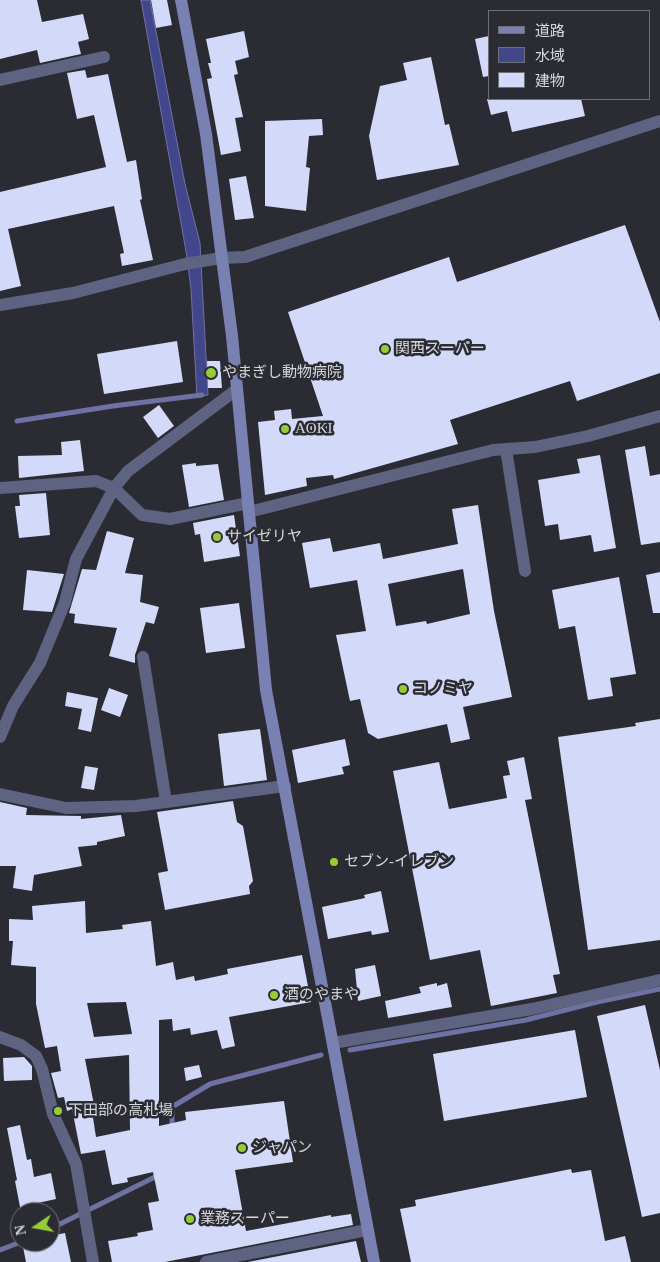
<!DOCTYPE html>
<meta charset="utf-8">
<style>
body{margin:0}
#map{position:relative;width:660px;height:1262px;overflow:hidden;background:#2b2c33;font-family:"Times New Roman","Noto Sans JP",serif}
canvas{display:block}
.legend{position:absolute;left:488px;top:10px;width:162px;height:90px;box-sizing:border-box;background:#2b2c33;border:1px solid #6f7076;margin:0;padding:6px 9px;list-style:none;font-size:15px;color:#d6d7db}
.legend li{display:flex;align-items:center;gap:10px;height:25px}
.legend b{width:25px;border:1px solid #6f7076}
.north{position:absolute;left:10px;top:1202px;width:50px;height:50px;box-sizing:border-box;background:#2b2c33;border:1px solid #6f7076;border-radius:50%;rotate:258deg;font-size:14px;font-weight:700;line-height:20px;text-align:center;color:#d6d7db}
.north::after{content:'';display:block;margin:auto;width:18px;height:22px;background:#97cc38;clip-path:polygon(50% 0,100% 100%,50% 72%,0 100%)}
</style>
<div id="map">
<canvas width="660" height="1262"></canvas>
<ul class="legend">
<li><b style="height:6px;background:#7981b2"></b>道路</li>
<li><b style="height:14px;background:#42478b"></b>水域</li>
<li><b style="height:14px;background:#d3d9f9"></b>建物</li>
</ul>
<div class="north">N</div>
</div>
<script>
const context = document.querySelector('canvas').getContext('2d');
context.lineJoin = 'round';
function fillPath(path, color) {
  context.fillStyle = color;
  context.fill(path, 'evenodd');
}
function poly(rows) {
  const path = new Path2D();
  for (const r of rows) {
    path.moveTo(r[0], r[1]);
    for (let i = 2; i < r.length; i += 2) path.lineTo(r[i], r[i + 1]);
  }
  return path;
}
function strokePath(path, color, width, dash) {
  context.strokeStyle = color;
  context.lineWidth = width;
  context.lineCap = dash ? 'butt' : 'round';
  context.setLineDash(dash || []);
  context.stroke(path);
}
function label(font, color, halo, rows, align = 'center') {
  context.font = font + ' "Times New Roman","Noto Sans JP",serif';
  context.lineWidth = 5;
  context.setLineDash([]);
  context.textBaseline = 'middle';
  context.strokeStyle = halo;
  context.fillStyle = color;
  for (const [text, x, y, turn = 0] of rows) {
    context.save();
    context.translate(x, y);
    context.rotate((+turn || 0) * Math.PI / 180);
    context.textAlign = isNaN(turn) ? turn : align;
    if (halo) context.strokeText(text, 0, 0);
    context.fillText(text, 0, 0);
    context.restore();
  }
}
const water = poly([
 [141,0,150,0,185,184,200,243,208,395,197,397,191,289,186,251,141,0]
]);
const stream = poly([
 [17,421,113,406,202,395],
 [350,1050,526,1020,597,1002,660,989],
 [172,1129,172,1107,210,1084,321,1055],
 [50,1229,159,1175],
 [0,1250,21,1242]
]);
const building = poly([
 [0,0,37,0,42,22,83,14,89,39,78,42,81,54,40,63,37,50,0,59],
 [151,0,167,0,172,25,156,28],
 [244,31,249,57,235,61,238,74,234,75,243,117,235,118,241,151,221,155,207,79,212,78,208,63,211,63,206,39],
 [489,36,489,76,483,77,475,39],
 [431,57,445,125,449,124,459,165,377,180,369,136,380,86,407,80,403,63],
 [85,70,87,78,108,74,127,162,136,160,142,199,140,200,153,260,122,266,120,254,124,253,114,206,8,229,21,286,0,291,0,192,106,167,94,115,77,119,67,73],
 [487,99,581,99,585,116,512,132,507,111,491,115],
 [322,119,323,135,309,136,306,167,310,168,306,211,265,206,265,121],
 [246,176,254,218,235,220,229,179],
 [625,225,660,322,660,373,577,401,570,381,450,420,458,444,334,479,333,475,306,478,307,486,265,495,258,422,275,420,274,411,291,409,292,419,323,416,288,312,449,257,457,282],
 [177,341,183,382,104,394,97,354],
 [207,361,220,361,222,388,208,388],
 [159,405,174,426,158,438,143,417],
 [80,440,84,471,19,478,18,456,62,455,61,442],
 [645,446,650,476,660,474,660,542,641,545,625,450],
 [600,455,616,548,594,552,591,535,560,540,558,524,545,526,538,480,580,473,577,459],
 [196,463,196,466,218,464,224,500,189,507,182,465],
 [46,493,50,535,19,538,15,506,20,506,19,495],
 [478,505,494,611,512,697,463,707,470,739,451,743,447,724,378,739,368,733,360,699,350,701,336,635,366,631,357,580,310,588,302,543,330,538,333,552,380,543,383,559,458,544,452,509],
 [463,569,470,614,427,624,426,621,396,626,388,584],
 [234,515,240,556,204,562,200,534,195,535,193,523],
 [107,531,134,538,125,573,143,575,140,602,159,607,154,624,146,622,135,655,135,663,109,656,117,628,74,623,75,614,69,613,82,569,96,570],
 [27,570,64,574,52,612,23,610],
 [660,572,660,613,653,613,646,575],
 [619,577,636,674,610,678,613,696,588,700,575,626,559,629,552,590],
 [239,603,245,648,206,653,200,608],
 [109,688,128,695,120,717,101,710],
 [67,692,98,698,91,732,78,729,82,709,65,706],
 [660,719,660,940,588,950,558,737,636,726,635,723],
 [260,729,267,780,224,786,218,734],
 [345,739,350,765,342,767,344,774,298,783,292,750],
 [524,757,532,799,525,800,560,974,553,975,557,993,491,1006,480,950,430,960,393,771,439,762,449,809,507,798,503,776,510,775,507,761],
 [85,766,98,768,94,790,81,788],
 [233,801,237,822,243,826,253,881,249,886,250,894,165,910,158,873,168,871,157,812],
 [0,802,27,808,26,815,81,816,81,819,121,815,125,836,97,842,97,845,78,847,82,866,34,875,32,891,13,888,16,866,0,866],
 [381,891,389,932,372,935,371,931,328,939,322,907,365,898,364,895],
 [85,901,86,933,123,929,122,925,151,921,156,966,173,962,176,980,194,976,195,981,228,974,227,969,302,955,311,1002,229,1017,235,1046,222,1049,217,1030,191,1035,190,1028,173,1031,172,1019,159,1020,159,1126,186,1120,185,1112,284,1101,293,1162,235,1170,246,1231,331,1215,331,1217,351,1214,353,1225,165,1262,112,1262,108,1241,138,1236,137,1233,153,1230,148,1203,159,1201,153,1172,127,1178,128,1182,112,1185,105,1150,81,1154,72,1109,67,1111,64,1097,58,1098,51,1073,61,1071,57,1046,45,1048,36,1004,36,967,11,965,13,941,9,941,9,919,33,920,32,906],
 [126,1002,132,1034,94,1037,87,1003],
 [129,1055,130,1130,96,1137,91,1105,94,1105,85,1059],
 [375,965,381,996,358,1001,355,969],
 [437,983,437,986,447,983,452,1007,388,1018,385,1001,421,993,419,987],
 [645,1005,660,1070,660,1213,642,1217,597,1016],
 [575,1030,587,1097,444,1121,433,1054],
 [24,1057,32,1066,32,1080,4,1081,3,1058],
 [199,1065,202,1077,186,1081,184,1068],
 [20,1125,27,1160,31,1159,34,1177,51,1173,56,1199,33,1204,35,1212,21,1212,15,1181,17,1180,7,1128],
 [571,1169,572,1173,591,1170,605,1241,625,1236,631,1262,411,1262,400,1209,416,1206,415,1200],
 [65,1233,71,1262,26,1262,22,1242,50,1242,50,1236],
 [356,1241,361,1262,248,1262]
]);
const street = poly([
 [0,80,104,57],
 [0,305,73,293,185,264,221,258,245,257,660,121],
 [506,449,525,571],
 [0,488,96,481,114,488,142,515,170,519,248,503],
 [249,512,493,450,535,447,588,436,660,416],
 [143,657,166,802],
 [0,737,13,706,40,663,65,602,76,559,114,488,128,471,236,390],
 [0,794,66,808,136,806,285,786],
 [0,1037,21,1045,36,1056,42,1069,53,1114,76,1164,93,1262],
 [333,1043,532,1009,660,980],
 [206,1262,367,1230]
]);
const secondary = poly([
 [181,0,206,134,232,336,266,690,374,1262]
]);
const markers = [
 [385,349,5,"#97cc38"],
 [211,373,6,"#97cc38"],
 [285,429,5,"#97cc38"],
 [217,537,5,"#97cc38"],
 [403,689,5,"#97cc38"],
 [334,862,5,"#97cc38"],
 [274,995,5,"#97cc38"],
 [58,1111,5,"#97cc38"],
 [242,1148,5,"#97cc38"],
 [190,1219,5,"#97cc38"]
];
const poiNames = [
 ["関西スーパー",395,349],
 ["やまぎし動物病院",222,373],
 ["AOKI",295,429],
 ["サイゼリヤ",227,537],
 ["コノミヤ",413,689],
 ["セブン-イレブン",344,862],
 ["酒のやまや",284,995],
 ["下田部の高札場",68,1111],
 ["ジャパン",252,1148],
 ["業務スーパー",200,1219]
];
fillPath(water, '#42478b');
strokePath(water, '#6e72a3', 1);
strokePath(stream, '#6e72a3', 5);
fillPath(building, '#d3d9f9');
strokePath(street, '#5e6382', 12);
strokePath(secondary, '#7981b2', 12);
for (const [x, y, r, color] of markers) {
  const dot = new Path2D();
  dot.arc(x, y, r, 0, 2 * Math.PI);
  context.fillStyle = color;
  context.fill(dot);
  strokePath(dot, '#2b2c33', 2);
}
label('15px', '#d6d7db', '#2b2c33', poiNames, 'left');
</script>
